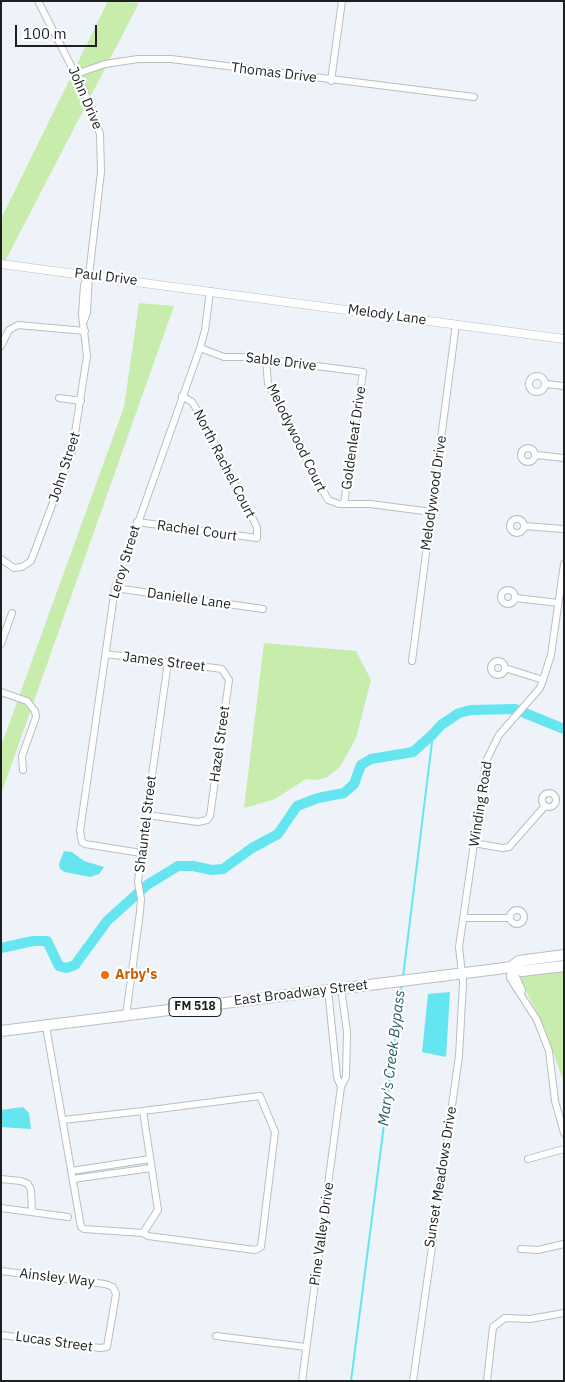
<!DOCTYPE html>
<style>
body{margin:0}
#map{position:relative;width:565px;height:1382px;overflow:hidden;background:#edf3f8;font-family:"IBM Plex Sans",sans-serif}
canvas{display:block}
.frame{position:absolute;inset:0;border:2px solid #1d1f21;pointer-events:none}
.scale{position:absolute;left:15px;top:25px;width:82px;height:22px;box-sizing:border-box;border:2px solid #1d1f21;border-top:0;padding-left:6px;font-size:15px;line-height:18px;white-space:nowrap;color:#1d1f21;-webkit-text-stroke:4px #fff;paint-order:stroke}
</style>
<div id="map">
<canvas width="565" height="1382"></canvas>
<div class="frame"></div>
<div class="scale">100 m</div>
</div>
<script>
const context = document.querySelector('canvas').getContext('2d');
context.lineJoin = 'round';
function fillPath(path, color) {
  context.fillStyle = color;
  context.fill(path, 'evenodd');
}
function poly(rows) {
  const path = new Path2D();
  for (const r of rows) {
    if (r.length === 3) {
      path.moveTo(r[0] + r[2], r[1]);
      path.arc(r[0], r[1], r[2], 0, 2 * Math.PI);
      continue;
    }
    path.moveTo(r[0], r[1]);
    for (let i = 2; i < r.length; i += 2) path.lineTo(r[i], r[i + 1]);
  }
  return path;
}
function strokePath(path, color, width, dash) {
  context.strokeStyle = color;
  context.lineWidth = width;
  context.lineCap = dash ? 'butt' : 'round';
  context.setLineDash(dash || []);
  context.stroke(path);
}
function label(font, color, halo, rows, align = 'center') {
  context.font = font + ' "IBM Plex Sans",sans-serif';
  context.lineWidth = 4.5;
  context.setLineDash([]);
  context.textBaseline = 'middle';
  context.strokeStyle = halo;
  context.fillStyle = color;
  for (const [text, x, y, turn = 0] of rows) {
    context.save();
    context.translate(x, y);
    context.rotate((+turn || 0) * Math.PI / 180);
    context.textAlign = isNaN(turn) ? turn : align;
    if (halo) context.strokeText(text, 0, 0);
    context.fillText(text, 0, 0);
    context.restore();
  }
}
const green = poly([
 [108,1,139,3,1,269,1,219],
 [139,303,174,306,1,794,1,746,124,407],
 [264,643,356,651,371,680,356,738,340,767,327,777,317,780,306,779,275,799,244,808],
 [564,970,564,1083,545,1029,521,981,523,974]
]);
const water = poly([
 [64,851,72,852,84,861,104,867,99,874,90,877,65,872,60,869,59,864],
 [450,992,446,1057,422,1052,428,994],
 [23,1107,29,1113,31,1129,1,1127,1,1110]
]);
const stream = poly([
 [403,977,433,734],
 [351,1381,402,984]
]);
const river = poly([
 [1,948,33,941,47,941,59,966,66,968,75,965,107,921,147,885,178,866,193,866,212,870,223,869,252,848,278,834,297,806,318,798,344,793,354,784,361,765,371,759,413,752,433,734,441,725,459,713,471,710,515,709,564,729]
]);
const minor = poly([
 [38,1,85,93,100,134,101,172,89,275,87,312,84,321],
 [76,74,105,64,138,59,171,59,474,97],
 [331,81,342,1],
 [1,346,9,330,18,325,85,331],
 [200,348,224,357,247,357,363,372,344,504],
 [266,360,268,384,328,500,339,504,370,504,432,512],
 [537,384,8],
 [546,384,564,386],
 [59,398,81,401],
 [528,455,7],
 [536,455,564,458],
 [517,526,7],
 [137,522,257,538,257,527,197,410,192,402,182,396],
 [524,526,564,529],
 [1,559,14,568,22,567,31,561,72,452,87,356,82,315,84,285,88,276],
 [115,588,263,609],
 [508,597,7],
 [516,598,558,603],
 [1,644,12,613],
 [106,654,222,669,229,680,210,816,207,820,198,822,147,815],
 [412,661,456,324],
 [498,668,7],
 [505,668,543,680],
 [1,692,27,701,35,711,36,717,22,756,23,770],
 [549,800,7],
 [474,843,502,848,509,847,545,806],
 [141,853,85,844,82,842,80,831,115,588,200,348,205,330,210,291],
 [517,917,7],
 [464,918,510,918],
 [511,967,510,978,537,1020,549,1051,555,1101,564,1133],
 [512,968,522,990,521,994],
 [328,990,337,1077,341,1087],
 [126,1016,140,912,141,899,138,882,141,853,168,662],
 [46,1026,81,1227,84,1229,143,1233,158,1210,143,1111,260,1096,275,1132,261,1247,255,1250,148,1236,143,1233],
 [63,1120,143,1111],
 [528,1159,564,1149],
 [71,1171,150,1159],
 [1,1179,21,1181,28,1184,31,1190,32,1212],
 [73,1179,151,1168],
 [1,1208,68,1217],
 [521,1249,538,1250,564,1244],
 [1,1271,105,1284,113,1287,116,1294,107,1347,100,1348,1,1335],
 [216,1336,306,1347],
 [302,1381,341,1087,346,1077,347,1032,341,988],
 [413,1381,459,1056,463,983,459,947,486,761,499,735,540,688,543,680,551,655,564,564],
 [487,1381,493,1327,505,1318,530,1319,564,1313]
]);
const tertiary = poly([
 [1,264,564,339]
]);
const primary = poly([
 [511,967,519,961,564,955],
 [1,1031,497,969,511,967,522,971,564,966]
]);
const markers = [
 [105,975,5,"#e8710a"]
];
const shields = [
 [195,1007,52]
];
const shieldNames = [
 ["FM 518",195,1007]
];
const streetNames = [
 ["Thomas Drive",274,73,7],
 ["John Drive",85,98,67],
 ["Paul Drive",106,277,7],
 ["Melody Lane",387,315,8],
 ["Sable Drive",281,362,7],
 ["Melodywood Court",296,438,64],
 ["Goldenleaf Drive",354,438,-82],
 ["North Rachel Court",224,464,63],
 ["John Street",65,467,-72],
 ["Melodywood Drive",434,493,-82],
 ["Rachel Court",197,531,8],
 ["Leroy Street",125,562,-73],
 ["Danielle Lane",189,599,8],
 ["James Street",164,662,7],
 ["Hazel Street",220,744,-82],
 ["Winding Road",481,804,-81],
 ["Shauntel Street",146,824,-83],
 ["East Broadway Street",301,993,-7],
 ["Sunset Meadows Drive",441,1177,-81],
 ["Pine Valley Drive",322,1234,-82],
 ["Ainsley Way",57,1278,7],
 ["Lucas Street",54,1342,8]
];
const foodNames = [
 ["Arby's",115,975]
];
const waterNames = [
 ["Mary's Creek Bypass",392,1058,-83]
];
fillPath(green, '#c8ecac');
fillPath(water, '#64e5ef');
strokePath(stream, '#64e5ef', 2);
strokePath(river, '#64e5ef', 10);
strokePath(minor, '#b9bec3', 8);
strokePath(tertiary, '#b9bec3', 9);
strokePath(primary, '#b9bec3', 12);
strokePath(minor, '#fff', 6);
strokePath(tertiary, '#fff', 8);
strokePath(primary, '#fff', 10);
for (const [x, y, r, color] of markers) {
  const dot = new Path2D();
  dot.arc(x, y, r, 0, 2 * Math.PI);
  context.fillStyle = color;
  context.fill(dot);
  strokePath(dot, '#fff', 2);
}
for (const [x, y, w] of shields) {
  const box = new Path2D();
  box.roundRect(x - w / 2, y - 9.5, w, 19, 4);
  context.fillStyle = '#fff';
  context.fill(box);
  strokePath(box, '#1d1f21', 1);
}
label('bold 12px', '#1d1f21', null, shieldNames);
label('14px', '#1d1f21', '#fff', streetNames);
label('bold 14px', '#c56008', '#fff', foodNames, 'left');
label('italic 15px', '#285f63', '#fff', waterNames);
</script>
